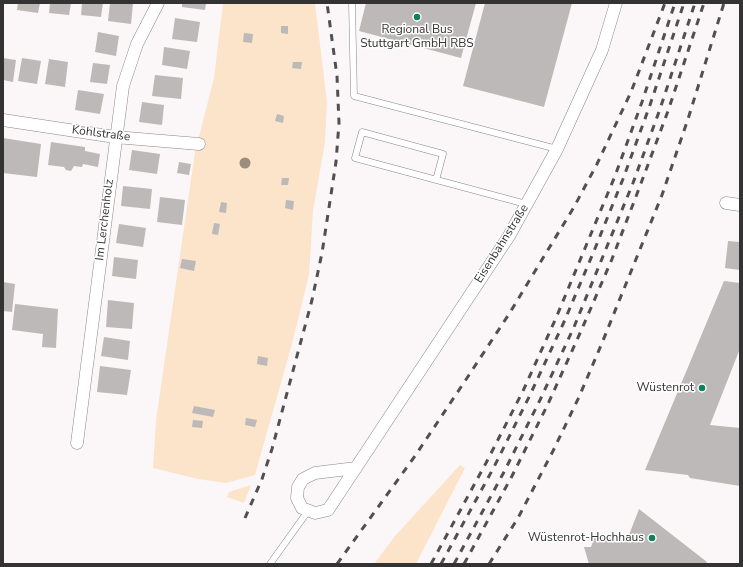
<!DOCTYPE html>
<meta charset="utf-8">
<style>
body{margin:0}
#map{position:relative;width:743px;height:567px;overflow:hidden;background:#fbf7f8;font-family:"Nunito Sans",sans-serif}
canvas{display:block}
.frame{position:absolute;inset:0;border:4px solid #343333;pointer-events:none}
</style>
<div id="map">
<canvas width="743" height="567"></canvas>
<div class="frame"></div>
</div>
<script>
const context = document.querySelector('canvas').getContext('2d');
context.lineJoin = 'round';
function fillPath(path, color) {
  context.fillStyle = color;
  context.fill(path, 'evenodd');
}
function poly(rows) {
  const path = new Path2D();
  for (const r of rows) {
    path.moveTo(r[0], r[1]);
    for (let i = 2; i < r.length; i += 2) path.lineTo(r[i], r[i + 1]);
  }
  return path;
}
function strokePath(path, color, width, dash) {
  context.strokeStyle = color;
  context.lineWidth = width;
  context.lineCap = dash ? 'butt' : 'round';
  context.setLineDash(dash || []);
  context.stroke(path);
}
function label(font, color, halo, rows, align = 'center') {
  context.font = font + ' "Nunito Sans",sans-serif';
  context.lineWidth = 3;
  context.setLineDash([]);
  context.textBaseline = 'middle';
  context.strokeStyle = halo;
  context.fillStyle = color;
  for (const [text, x, y, turn = 0] of rows) {
    context.save();
    context.translate(x, y);
    context.rotate((+turn || 0) * Math.PI / 180);
    context.textAlign = isNaN(turn) ? turn : align;
    if (halo) context.strokeText(text, 0, 0);
    context.fillText(text, 0, 0);
    context.restore();
  }
}
const green = poly([
 [223,3,315,3,327,102,325,142,313,211,309,275,292,344,255,475,226,483,198,479,153,468,156,420,195,152,214,78],
 [460,465,465,468,416,564,374,564,395,536],
 [251,485,244,503,227,497,229,492]
]);
const building = poly([
 [18,3,40,3,38,13,17,10],
 [50,3,71,3,69,15,49,13],
 [82,3,103,3,101,17,81,15],
 [110,3,133,3,131,24,108,21],
 [182,3,206,3,205,10,182,7],
 [366,3,476,3,461,58,359,31],
 [485,3,572,3,544,107,463,86],
 [175,18,200,22,197,42,172,39],
 [281,26,288,26,288,34,281,33],
 [98,32,119,36,116,56,95,52],
 [244,33,253,34,252,43,243,42],
 [164,47,190,51,187,69,162,65],
 [3,58,16,60,13,82,3,80],
 [22,58,41,61,37,84,18,81],
 [49,59,68,62,65,87,45,84],
 [293,62,302,62,301,69,292,68],
 [93,63,110,65,107,84,90,82],
 [155,75,183,78,181,99,152,96],
 [78,90,104,94,100,114,75,110],
 [142,102,164,105,162,125,139,122],
 [277,114,284,116,283,123,275,121],
 [3,138,41,144,37,177,3,173],
 [51,142,85,147,85,151,100,154,98,167,83,164,82,167,74,166,71,171,66,170,64,167,48,165],
 [132,150,160,154,157,174,129,170],
 [179,162,191,164,189,175,177,173],
 [282,178,289,178,288,185,281,185],
 [123,186,152,189,150,209,121,206],
 [160,197,185,200,182,225,157,222],
 [286,200,294,201,293,210,285,208],
 [221,202,227,203,226,213,219,212],
 [214,223,220,224,218,235,212,234],
 [119,224,146,228,143,247,116,243],
 [728,241,740,242,740,270,725,268],
 [114,257,138,260,136,279,112,276],
 [182,259,196,261,194,271,180,268],
 [724,281,740,283,740,351,739,351,710,425,740,428,740,486,690,478,688,475,645,470],
 [3,282,15,284,12,312,3,311],
 [108,300,134,303,132,329,106,327],
 [15,304,58,309,56,348,42,347,43,334,12,330],
 [104,337,130,341,128,360,101,356],
 [258,356,268,358,267,366,257,364],
 [100,366,131,370,127,395,97,392],
 [194,406,215,410,213,417,192,413],
 [246,418,257,420,255,427,245,425],
 [193,420,203,421,202,428,192,427],
 [639,509,707,562,706,564,589,564,584,547,591,547,595,536,627,540]
]);
const service = poly([
 [352,3,354,96,557,149],
 [436,180,443,154,362,132,355,158,526,204],
 [270,564,308,511]
]);
const minor = poly([
 [3,120,115,137,199,144],
 [726,203,740,205],
 [77,443,123,86,137,44,158,3],
 [356,468,315,473,303,479,298,487,297,498,302,508,315,513,328,510,509,236,557,149,602,50,616,3]
]);
const rail = poly([
 [245,518,262,479,272,449,312,300,322,253,336,162,339,123,337,76,327,3],
 [337,564,415,456,469,375,509,314,574,207,597,164,631,92,665,3],
 [431,564,486,463,523,391,556,318,615,176,642,102,675,3],
 [441,564,494,467,530,395,564,322,594,251,623,179,650,105,684,3],
 [454,564,504,472,540,400,574,327,633,183,660,109,695,3],
 [464,564,512,476,548,404,581,331,612,259,640,186,668,111,704,3],
 [489,564,518,518,553,451,579,397,602,343,662,195,688,119,724,3]
]);
const trees = [
 [245,163]
];
const markers = [
 [417,17,4,"#0e805d"],
 [702,388,4,"#0e805d"],
 [652,538,4,"#0e805d"]
];
const poiNames = [
 ["Regional Bus",417,30,"center"],
 ["Stuttgart GmbH RBS",417,44,"center"],
 ["Wüstenrot",694,388],
 ["Wüstenrot-Hochhaus",644,538]
];
const streetNames = [
 ["Köhlstraße",101,134,7],
 ["Im Lerchenholz",105,220,-83],
 ["Eisenbahnstraße",502,244,-58]
];
fillPath(green, '#fce4cb');
fillPath(building, '#bcb9b8');
strokePath(service, '#898686', 7);
strokePath(minor, '#898686', 13);
strokePath(service, '#fff', 6);
strokePath(minor, '#fff', 12);
strokePath(rail, '#514f50', 3, [7, 7]);
context.fillStyle = '#9e8d7d';
for (const [x, y] of trees) {
  context.beginPath();
  context.arc(x, y, 5.5, 0, 2 * Math.PI);
  context.fill();
}
for (const [x, y, r, color] of markers) {
  const dot = new Path2D();
  dot.arc(x, y, r, 0, 2 * Math.PI);
  context.fillStyle = color;
  context.fill(dot);
  strokePath(dot, '#fff', 1.5);
}
label('12px', '#343333', '#fff', poiNames, 'right');
label('12px', '#343333', '#fff', streetNames);
</script>
